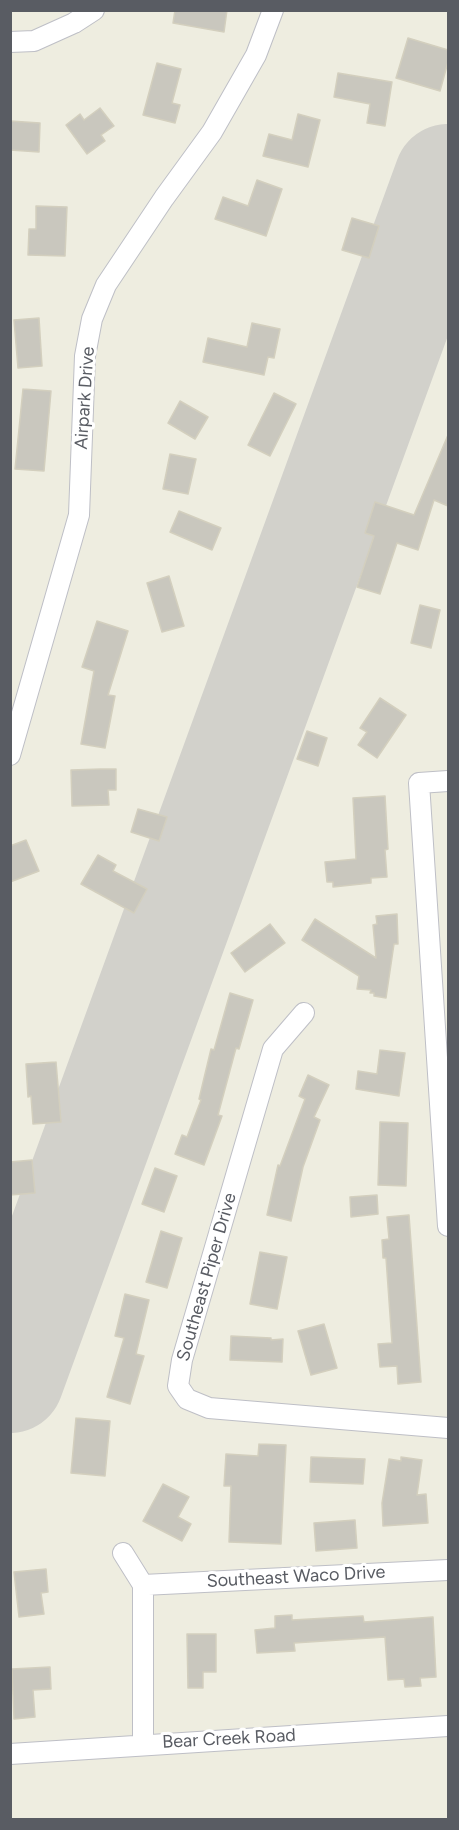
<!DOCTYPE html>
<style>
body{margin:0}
#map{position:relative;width:459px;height:1830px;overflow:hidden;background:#eeede0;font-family:Figtree,sans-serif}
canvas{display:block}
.frame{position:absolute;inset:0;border:12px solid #595c63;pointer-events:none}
</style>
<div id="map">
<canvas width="459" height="1830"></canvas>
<div class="frame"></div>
</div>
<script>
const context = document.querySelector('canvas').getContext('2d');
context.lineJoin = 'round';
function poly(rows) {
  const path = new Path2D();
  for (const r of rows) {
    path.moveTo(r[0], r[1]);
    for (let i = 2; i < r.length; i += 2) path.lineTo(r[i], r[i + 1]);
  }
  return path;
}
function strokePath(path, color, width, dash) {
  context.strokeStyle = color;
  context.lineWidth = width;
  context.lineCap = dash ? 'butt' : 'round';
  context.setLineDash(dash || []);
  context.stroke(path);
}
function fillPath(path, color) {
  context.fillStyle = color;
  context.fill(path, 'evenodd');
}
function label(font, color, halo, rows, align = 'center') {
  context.font = font + ' Figtree,sans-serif';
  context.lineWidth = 6;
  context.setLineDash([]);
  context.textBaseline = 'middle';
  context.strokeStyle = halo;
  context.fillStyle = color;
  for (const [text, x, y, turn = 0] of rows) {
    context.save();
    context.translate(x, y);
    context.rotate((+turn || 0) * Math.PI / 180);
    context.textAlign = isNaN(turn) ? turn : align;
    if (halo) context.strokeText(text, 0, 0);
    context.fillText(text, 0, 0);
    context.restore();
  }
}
const runway = poly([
 [10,1379,448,178]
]);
const building = poly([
 [175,10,227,10,224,32,173,23,175,10],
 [408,38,448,50,448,62,440,91,396,78,408,38],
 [157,63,181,69,172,103,180,105,175,123,143,115,157,63],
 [338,73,392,82,385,126,367,123,370,104,334,97,338,73],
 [100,108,114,126,101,135,105,141,87,154,66,125,80,114,84,120,100,108],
 [298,114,320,120,308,167,263,156,269,134,292,140,298,114],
 [10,121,40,123,39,152,10,150,10,121],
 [257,180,282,189,266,236,215,219,223,197,248,206,257,180],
 [36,206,67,207,65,256,28,255,29,229,36,229,36,206],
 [352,218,379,226,369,258,342,250,352,218],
 [39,318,42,366,18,368,14,320,39,318],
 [252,323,280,329,274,358,268,357,264,375,203,362,208,338,247,347,252,323],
 [23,389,51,391,44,471,15,469,23,389],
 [274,393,296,404,270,456,248,445,274,393],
 [180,401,208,417,195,439,168,423,180,401],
 [448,435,448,506,434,500,418,550,397,543,380,594,357,587,374,536,365,533,375,502,414,515,448,435],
 [170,454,196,459,188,494,163,489,170,454],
 [179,511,221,528,212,550,170,532,179,511],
 [169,576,184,626,162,632,147,583,169,576],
 [420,605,440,610,431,648,411,643,420,605],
 [97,621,128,631,108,695,115,696,105,748,81,744,94,671,82,667,97,621],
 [380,698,406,715,377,758,358,745,367,732,360,728,380,698],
 [307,731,327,738,318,766,297,759,307,731],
 [101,769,116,769,116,790,108,790,109,805,72,806,71,770,101,769],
 [385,796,388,849,385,850,387,877,371,878,371,883,333,887,333,882,327,882,325,862,356,859,353,798,385,796],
 [138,809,167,817,159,841,131,832,138,809],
 [26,840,39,871,10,882,10,846,26,840],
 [98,855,116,865,113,871,147,889,134,913,81,884,98,855],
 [397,914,398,944,394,944,386,998,374,996,374,993,370,993,371,990,357,989,359,976,302,940,315,919,376,958,373,925,377,924,376,916,397,914],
 [270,924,285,943,245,972,231,953,270,924],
 [230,993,253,1000,239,1049,236,1048,218,1115,222,1116,204,1165,175,1154,182,1135,187,1137,201,1100,199,1099,211,1049,214,1050,230,993],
 [380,1050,405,1053,399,1096,356,1089,358,1071,377,1074,380,1050],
 [56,1062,61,1122,33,1124,31,1096,28,1097,26,1064,56,1062],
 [308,1075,329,1085,314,1117,320,1120,303,1167,291,1221,267,1215,278,1165,280,1166,305,1099,299,1096,308,1075],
 [380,1122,408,1123,406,1186,378,1185,380,1122],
 [32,1160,35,1193,10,1195,10,1162,32,1160],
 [155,1168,177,1176,164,1212,142,1204,155,1168],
 [377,1195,378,1214,351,1217,350,1197,377,1195],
 [409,1215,421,1382,398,1384,397,1366,380,1367,378,1344,392,1343,386,1258,383,1258,382,1240,389,1239,387,1217,409,1215],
 [161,1231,182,1238,167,1288,146,1282,161,1231],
 [260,1252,287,1257,277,1309,250,1304,260,1252],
 [125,1294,149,1300,136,1354,144,1356,130,1404,107,1397,124,1338,115,1336,125,1294],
 [324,1324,337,1368,311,1375,298,1331,324,1324],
 [231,1336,271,1338,271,1340,283,1339,282,1362,230,1360,231,1336],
 [76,1418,110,1421,105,1476,71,1473,76,1418],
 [259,1444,286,1445,281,1544,229,1542,231,1486,224,1486,226,1454,258,1456,259,1444],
 [311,1457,365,1459,363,1484,310,1482,311,1457],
 [401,1457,422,1460,417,1495,426,1494,428,1523,383,1526,382,1503,389,1459,401,1461,401,1457],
 [163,1484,189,1497,178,1517,191,1524,182,1541,143,1521,163,1484],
 [355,1520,357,1548,316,1551,314,1523,355,1520],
 [46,1569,48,1592,41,1593,44,1614,19,1617,14,1572,46,1569],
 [292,1615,292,1620,363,1616,364,1622,433,1617,436,1677,420,1678,421,1686,405,1687,404,1679,388,1680,385,1637,294,1643,295,1651,257,1653,255,1630,275,1628,275,1616,292,1615],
 [187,1634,216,1634,216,1672,203,1672,203,1688,188,1688,187,1634],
 [50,1667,51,1689,33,1690,35,1717,14,1719,12,1669,50,1667]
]);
const minor = poly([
 [10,42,34,41,74,23,94,10],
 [10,755,79,515,85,356,92,319,106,285,164,198,212,132,256,55,273,10],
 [448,781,419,783,448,1226],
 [304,1013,273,1049,182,1360,178,1386,187,1399,209,1408,448,1428],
 [123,1553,143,1585,143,1744],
 [143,1585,448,1570],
 [10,1754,448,1726]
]);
const streetNames = [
 ["Airpark Drive",85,398,-86],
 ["Southeast Piper Drive",207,1277,-74],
 ["Southeast Waco Drive",296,1577,-3],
 ["Bear Creek Road",229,1739,-3]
];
strokePath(runway, '#d2d1cb', 108);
fillPath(building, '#c9c7be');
strokePath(building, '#d3cfbe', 1.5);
strokePath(minor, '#bebfc6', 22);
strokePath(minor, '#fff', 20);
label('18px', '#595c63', '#fff', streetNames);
</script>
